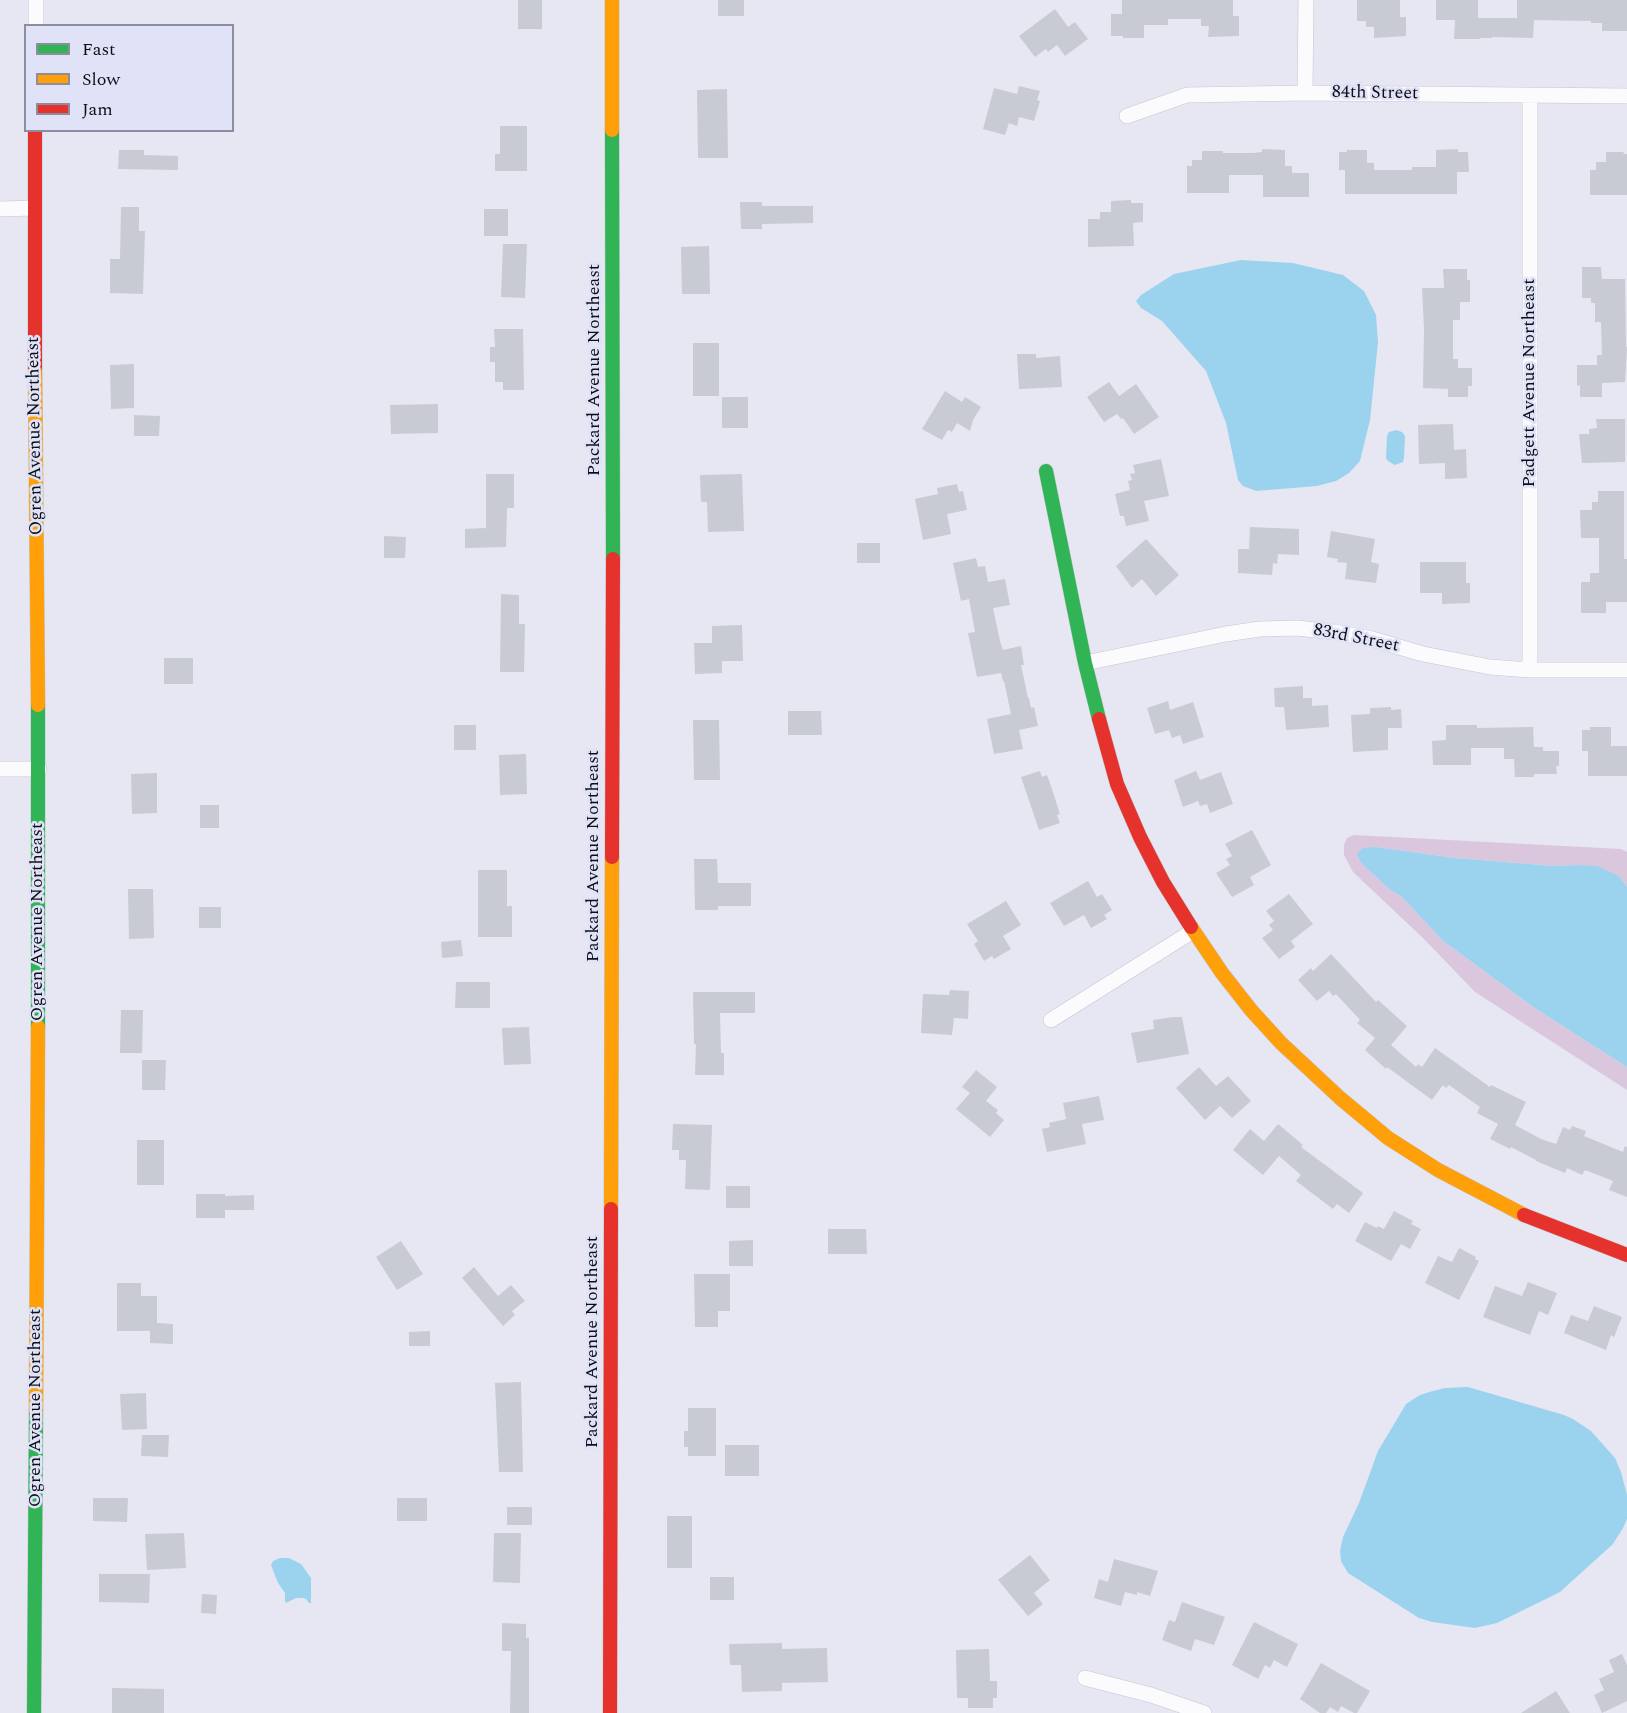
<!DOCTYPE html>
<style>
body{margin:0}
#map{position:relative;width:1627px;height:1713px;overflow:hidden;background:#e6e7f2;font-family:Spectral,serif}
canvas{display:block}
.legend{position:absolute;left:24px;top:24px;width:210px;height:108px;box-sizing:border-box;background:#e0e3f8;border:2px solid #8c8e9d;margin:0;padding:8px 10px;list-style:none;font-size:18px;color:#0d0e15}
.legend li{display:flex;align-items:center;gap:12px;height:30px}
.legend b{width:30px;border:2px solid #8c8e9d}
</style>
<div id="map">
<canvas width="1627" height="1713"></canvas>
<ul class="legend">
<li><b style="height:8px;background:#30b455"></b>Fast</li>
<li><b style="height:8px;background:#ff9f0a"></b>Slow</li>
<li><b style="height:8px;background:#e5322d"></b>Jam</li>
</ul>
</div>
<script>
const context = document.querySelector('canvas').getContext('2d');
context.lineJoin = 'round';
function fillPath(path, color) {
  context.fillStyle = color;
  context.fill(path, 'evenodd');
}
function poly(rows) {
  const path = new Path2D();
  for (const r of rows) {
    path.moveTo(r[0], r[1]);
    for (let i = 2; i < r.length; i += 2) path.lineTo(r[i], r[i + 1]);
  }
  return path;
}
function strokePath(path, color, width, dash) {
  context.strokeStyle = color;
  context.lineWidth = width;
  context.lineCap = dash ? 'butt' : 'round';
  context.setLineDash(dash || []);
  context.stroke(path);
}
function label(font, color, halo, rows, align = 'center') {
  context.font = font + ' Spectral,serif';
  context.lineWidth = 5;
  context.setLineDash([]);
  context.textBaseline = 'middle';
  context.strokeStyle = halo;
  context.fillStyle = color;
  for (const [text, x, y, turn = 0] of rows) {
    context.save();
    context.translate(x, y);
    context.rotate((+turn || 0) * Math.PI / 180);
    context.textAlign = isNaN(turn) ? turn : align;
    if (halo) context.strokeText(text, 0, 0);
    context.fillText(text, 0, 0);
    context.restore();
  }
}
const green = poly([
 [1354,835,1621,849,1627,852,1627,887,1619,876,1577,865,1553,866,1455,858,1376,847,1357,855,1361,863,1388,888,1402,897,1443,941,1536,1009,1627,1067,1627,1090,1475,992,1423,938,1353,872,1344,855,1344,845,1347,838]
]);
const water = poly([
 [1241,260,1293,263,1343,275,1364,291,1376,315,1378,342,1370,420,1360,461,1349,473,1336,481,1317,486,1256,491,1243,486,1238,480,1226,423,1206,371,1162,321,1141,308,1136,301,1141,295,1174,274],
 [1396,430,1402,432,1405,436,1404,458,1403,462,1395,465,1388,461,1386,458,1387,436,1389,432],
 [1376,847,1455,858,1553,866,1577,865,1597,866,1619,876,1627,887,1627,1067,1536,1009,1443,941,1402,897,1388,888,1361,863,1357,855,1358,852,1363,848],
 [1468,1387,1564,1415,1573,1419,1591,1431,1615,1458,1621,1472,1627,1495,1627,1519,1623,1528,1613,1544,1560,1592,1497,1623,1475,1628,1432,1622,1419,1618,1348,1573,1341,1561,1340,1551,1343,1537,1359,1503,1378,1451,1406,1404,1420,1395,1433,1391,1445,1388],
 [280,1558,289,1558,301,1564,311,1578,311,1603,309,1603,306,1599,303,1598,296,1598,286,1603,285,1601,285,1593,278,1583,271,1565,273,1561]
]);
const building = poly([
 [518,0,542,0,542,29,518,29],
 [718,0,744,0,744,16,718,16],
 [1122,0,1233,0,1233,16,1239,16,1239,36,1208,37,1209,26,1201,26,1201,19,1168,19,1168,25,1144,25,1144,38,1123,38,1123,36,1111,36,1111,14,1122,14],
 [1357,0,1400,0,1400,17,1406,17,1406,36,1374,38,1374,27,1366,27,1366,21,1357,21],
 [1436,0,1478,0,1478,18,1517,18,1517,0,1627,0,1627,31,1602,31,1602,23,1591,23,1591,21,1534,20,1533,38,1492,37,1492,38,1480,38,1480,39,1454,39,1455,20,1436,20],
 [1055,9,1068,27,1075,22,1088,39,1065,56,1057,45,1048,52,1046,49,1035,57,1019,36],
 [1019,86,1040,91,1037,100,1040,101,1034,121,1019,117,1017,126,1009,123,1005,135,983,129,994,88,1017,94],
 [727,89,728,158,698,158,697,90],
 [500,126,527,126,527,171,495,171,495,154,500,154],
 [1262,149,1285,150,1285,166,1292,166,1292,173,1309,173,1309,197,1263,197,1263,175,1229,175,1229,193,1187,193,1187,166,1192,166,1192,160,1202,160,1202,151,1223,151,1223,153,1253,153,1262,152],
 [1458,149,1458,152,1468,152,1469,172,1457,172,1457,194,1345,194,1345,170,1339,170,1339,152,1347,152,1347,150,1367,150,1367,163,1374,163,1374,170,1412,170,1412,167,1436,167,1436,150],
 [119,150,144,150,144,155,178,156,178,170,118,169],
 [1606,152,1624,152,1623,154,1627,154,1627,195,1590,195,1590,170,1596,170,1596,162,1606,162],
 [1131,200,1131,203,1143,203,1143,222,1133,223,1134,246,1088,247,1088,219,1100,219,1100,212,1111,212,1111,201],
 [740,202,762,202,762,206,813,206,813,223,762,224,762,229,741,229],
 [121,207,139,207,139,231,145,231,143,294,110,293,110,259,120,259],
 [484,209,508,209,508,236,484,236],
 [503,244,527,244,525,298,501,297],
 [709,246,710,294,682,294,681,247],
 [1582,267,1601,267,1602,279,1625,279,1626,347,1627,347,1625,382,1602,383,1602,397,1580,397,1580,385,1577,386,1577,365,1597,365,1597,355,1602,355,1601,322,1595,322,1595,303,1591,303,1591,298,1582,298],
 [1443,269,1467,269,1467,280,1470,280,1470,302,1460,302,1460,320,1453,320,1453,359,1458,359,1458,368,1472,368,1472,386,1468,386,1468,397,1448,397,1448,389,1423,388,1424,329,1422,288,1444,288],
 [494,329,523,329,524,390,503,390,503,382,495,382,495,362,490,362,490,347,495,347],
 [693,343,719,343,719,396,693,396],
 [1017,354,1036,354,1036,358,1060,356,1062,387,1019,389],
 [134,364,134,408,111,409,110,365],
 [1109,382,1119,396,1136,384,1159,417,1134,434,1123,418,1121,419,1117,414,1104,422,1087,397],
 [945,391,962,402,965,397,981,407,973,420,970,431,957,423,952,432,948,430,942,440,922,429],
 [722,397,748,397,748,428,722,428],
 [438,404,438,433,391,434,390,405],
 [134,415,160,416,159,436,134,436],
 [1596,419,1625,419,1625,462,1582,463,1579,434,1589,434,1589,429,1597,428],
 [1453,424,1454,450,1466,449,1467,478,1445,479,1445,463,1419,464,1418,425],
 [1161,459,1169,496,1144,501,1149,521,1126,526,1124,516,1120,516,1115,494,1130,490,1128,481,1132,480,1130,474,1135,473,1133,465],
 [486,474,514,474,514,508,507,508,506,547,465,548,465,529,486,528],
 [742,474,744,531,708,532,707,502,701,502,700,475],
 [957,484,959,492,963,491,967,510,947,514,951,534,923,540,915,499,938,494,937,488],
 [1598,491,1624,491,1624,559,1627,559,1627,602,1606,602,1606,613,1581,613,1581,582,1590,582,1590,573,1599,573,1599,538,1581,538,1580,510,1592,510,1592,502,1598,502],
 [1250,527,1299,529,1299,555,1278,554,1277,564,1273,563,1272,575,1238,573,1238,549,1249,549],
 [1331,531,1375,539,1371,562,1379,564,1376,583,1345,579,1347,563,1337,562,1338,559,1327,557],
 [384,536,406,537,405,558,384,558],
 [1146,539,1179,575,1156,596,1142,579,1132,588,1116,566],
 [857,543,880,543,880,563,857,563],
 [976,558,978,567,985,566,988,582,1005,579,1010,605,993,608,1000,641,1003,650,1021,646,1024,665,1021,665,1028,698,1029,698,1031,708,1034,707,1038,726,1019,730,1023,749,994,754,987,719,1011,714,1004,681,1003,681,1001,673,977,677,968,633,975,632,969,599,961,601,953,563],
 [1420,562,1466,562,1466,583,1470,583,1470,603,1442,604,1442,593,1420,593],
 [501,594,519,595,519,624,525,624,524,672,500,672],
 [742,625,743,661,722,661,722,673,695,674,694,643,712,643,712,626],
 [164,658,193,658,193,684,164,684],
 [1303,686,1303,698,1312,698,1312,706,1328,705,1329,727,1286,730,1284,707,1275,707,1274,688],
 [1168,701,1170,710,1193,702,1204,737,1183,744,1180,735,1172,738,1169,730,1155,734,1147,708],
 [1391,707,1391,710,1401,709,1402,728,1388,728,1388,750,1353,752,1351,715,1370,714,1370,708],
 [788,711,821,711,822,735,788,735],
 [693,720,719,720,720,780,694,780],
 [454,725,476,725,476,750,454,750],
 [1446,725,1477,725,1477,728,1533,727,1534,747,1543,747,1543,751,1559,751,1559,766,1556,766,1557,774,1534,774,1534,777,1515,777,1514,759,1504,759,1504,748,1471,748,1471,765,1433,765,1432,741,1446,740],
 [1590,727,1611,727,1611,746,1627,746,1627,776,1588,776,1588,751,1582,751,1582,730,1590,730],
 [526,754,527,794,500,795,499,755],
 [1040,771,1042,777,1047,775,1051,786,1060,814,1057,815,1060,823,1039,830,1021,777],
 [1196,771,1200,780,1221,772,1233,804,1210,813,1207,804,1200,806,1198,801,1183,807,1174,780],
 [157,773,157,813,132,814,131,774],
 [200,805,219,805,219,828,200,828],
 [1252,830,1271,865,1250,877,1254,885,1232,897,1216,873,1230,865,1226,859,1232,856,1225,844],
 [694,859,717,859,718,883,751,883,751,906,718,906,718,910,695,910],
 [478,870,507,870,507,906,512,906,512,937,478,937],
 [1088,881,1097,897,1102,894,1112,910,1104,915,1107,919,1091,928,1084,915,1064,926,1050,903],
 [128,889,153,889,154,938,129,939],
 [1289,894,1313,924,1291,941,1295,947,1279,959,1262,938,1273,930,1269,925,1274,921,1266,911],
 [1006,901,1021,925,1003,936,1011,949,994,959,992,956,984,961,974,944,978,941,967,924],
 [199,907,221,907,221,928,199,928],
 [461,940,463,956,442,958,441,942],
 [1331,954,1376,1002,1378,1000,1407,1026,1391,1045,1416,1067,1418,1064,1422,1067,1435,1048,1490,1087,1491,1085,1526,1102,1515,1125,1541,1139,1556,1144,1563,1127,1570,1130,1572,1126,1586,1131,1584,1136,1623,1152,1625,1146,1627,1147,1627,1197,1609,1190,1613,1181,1585,1170,1582,1175,1567,1168,1565,1173,1536,1161,1536,1160,1511,1147,1510,1149,1490,1139,1498,1124,1477,1113,1480,1107,1449,1085,1446,1088,1443,1085,1432,1100,1387,1067,1386,1069,1365,1050,1375,1038,1357,1023,1360,1020,1336,994,1333,996,1329,991,1317,1001,1298,980,1311,968,1313,971],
 [456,982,490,982,490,1008,455,1008],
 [950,990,969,991,968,1019,954,1018,952,1035,921,1033,923,994,949,995],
 [693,992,755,992,755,1013,720,1013,721,1053,724,1053,724,1075,695,1075,696,1044,694,1044],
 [121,1010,143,1010,142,1053,120,1053],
 [1173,1017,1182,1017,1189,1054,1137,1063,1131,1033,1154,1029,1153,1020],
 [529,1027,531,1064,504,1065,502,1028],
 [142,1060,166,1060,165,1090,142,1090],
 [1199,1067,1216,1086,1228,1076,1251,1101,1232,1118,1220,1106,1205,1120,1176,1088],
 [976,1070,997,1087,986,1101,998,1110,996,1113,1004,1120,990,1137,956,1109,970,1093,962,1087],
 [1099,1096,1104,1120,1082,1124,1086,1144,1047,1152,1042,1129,1050,1127,1049,1123,1066,1119,1063,1103],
 [673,1124,712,1125,710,1190,685,1189,686,1160,679,1160,679,1150,672,1150],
 [1278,1124,1303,1145,1301,1147,1363,1193,1349,1213,1337,1204,1333,1209,1296,1181,1301,1175,1279,1156,1263,1175,1233,1150,1250,1129,1264,1141],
 [137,1140,164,1140,164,1185,137,1185],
 [726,1186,750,1186,750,1208,726,1208],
 [196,1194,225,1194,225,1196,254,1195,254,1210,225,1210,225,1218,196,1218],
 [1394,1211,1413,1221,1411,1224,1421,1229,1410,1249,1401,1244,1391,1261,1355,1241,1365,1222,1377,1228,1378,1226,1384,1229],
 [828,1229,866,1229,867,1254,828,1254],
 [753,1240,753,1266,729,1266,729,1241],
 [401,1241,423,1274,397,1290,376,1257],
 [1459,1248,1476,1257,1475,1259,1479,1261,1459,1300,1425,1283,1438,1256,1452,1262],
 [474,1267,498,1296,511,1285,525,1301,512,1311,515,1315,503,1326,462,1278],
 [694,1274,730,1274,730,1311,718,1311,718,1327,695,1327],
 [1528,1282,1557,1293,1548,1315,1539,1311,1530,1335,1483,1317,1495,1286,1522,1296],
 [117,1283,141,1283,141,1296,157,1296,157,1323,173,1324,173,1344,150,1343,150,1331,117,1331],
 [1594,1306,1622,1317,1614,1337,1611,1335,1606,1350,1564,1333,1571,1315,1588,1321],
 [430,1331,430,1346,409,1346,409,1332],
 [521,1382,523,1472,499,1472,495,1383],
 [146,1393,147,1429,122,1430,120,1394],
 [688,1408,716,1408,716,1456,688,1456,688,1447,684,1447,684,1431,688,1431],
 [142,1435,169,1435,168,1457,141,1456],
 [725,1445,759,1445,759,1476,725,1476],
 [93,1498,128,1498,127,1522,93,1521],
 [397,1498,427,1498,427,1521,397,1521],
 [507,1507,532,1507,532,1525,507,1525],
 [667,1516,692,1516,692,1568,667,1568],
 [184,1533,186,1568,147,1570,145,1534],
 [494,1533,521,1533,520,1583,493,1582],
 [1030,1555,1050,1580,1034,1593,1043,1604,1028,1616,998,1580],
 [1114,1559,1158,1571,1150,1596,1137,1592,1137,1595,1125,1592,1121,1606,1094,1598,1099,1579,1108,1582],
 [99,1574,150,1574,149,1603,99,1602],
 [710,1577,734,1577,734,1600,710,1600],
 [202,1594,217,1595,216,1614,201,1613],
 [1182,1602,1225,1617,1214,1645,1195,1639,1191,1651,1162,1640,1169,1620,1175,1622],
 [1254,1622,1298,1644,1287,1667,1274,1660,1270,1668,1265,1665,1258,1679,1232,1665],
 [502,1623,526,1624,526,1638,529,1638,529,1713,510,1713,511,1651,502,1651],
 [782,1643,782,1649,827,1648,828,1682,782,1683,782,1691,742,1692,741,1665,730,1665,729,1644],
 [989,1649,990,1681,997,1681,997,1698,993,1698,993,1708,968,1708,968,1698,957,1698,956,1650],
 [1622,1654,1627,1665,1627,1701,1602,1713,1594,1695,1604,1690,1599,1679,1614,1672,1609,1660],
 [1321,1663,1370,1691,1357,1713,1354,1713,1341,1706,1338,1712,1330,1707,1326,1713,1320,1713,1300,1699],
 [112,1688,164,1689,164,1713,112,1713],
 [1556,1691,1570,1713,1521,1713]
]);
const street = poly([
 [36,26,36,0],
 [1305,93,1306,0],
 [1127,116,1187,95,1305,93,1627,96],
 [0,209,34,208],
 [1085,663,1226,634,1260,629,1297,628,1334,632,1372,639,1423,654,1490,667,1530,670,1627,670],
 [1530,670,1530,96],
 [0,769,39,769],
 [1051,1020,1193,931],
 [1085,1678,1151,1695,1204,1713]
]);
const fast = poly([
 [612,130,613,559],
 [1046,471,1085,663,1099,719],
 [38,1027,38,705],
 [34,1713,36,1410]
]);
const slow = poly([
 [612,0,612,130],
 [35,367,38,705],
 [1191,927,1222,973,1251,1010,1281,1043,1340,1098,1388,1138,1438,1170,1524,1215],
 [611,1209,612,857],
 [36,1410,38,1027]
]);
const jam = poly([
 [35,130,35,367],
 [1099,719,1117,784,1140,837,1163,882,1191,927],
 [612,857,613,559],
 [1524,1215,1627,1255],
 [610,1713,611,1209]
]);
const streetNames = [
 ["84th Street",1375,94,1],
 ["Packard Avenue Northeast",595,370,-90],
 ["Padgett Avenue Northeast",1530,383,-90],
 ["Ogren Avenue Northeast",36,436,-91],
 ["83rd Street",1356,639,11],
 ["Packard Avenue Northeast",594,856,-90],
 ["Ogren Avenue Northeast",38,922,-90],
 ["Packard Avenue Northeast",593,1342,-90],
 ["Ogren Avenue Northeast",36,1408,-90]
];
fillPath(green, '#dac7de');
fillPath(water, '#9bd3ee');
fillPath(building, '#c8cbd3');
strokePath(street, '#c4c5ce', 16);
strokePath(fast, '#c4c5ce', 15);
strokePath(slow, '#c4c5ce', 15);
strokePath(jam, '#c4c5ce', 15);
strokePath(street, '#fbfbfd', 15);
strokePath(fast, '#30b455', 14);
strokePath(slow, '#ff9f0a', 14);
strokePath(jam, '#e5322d', 14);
label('18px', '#0d0e15', '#e0e3f8', streetNames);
</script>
